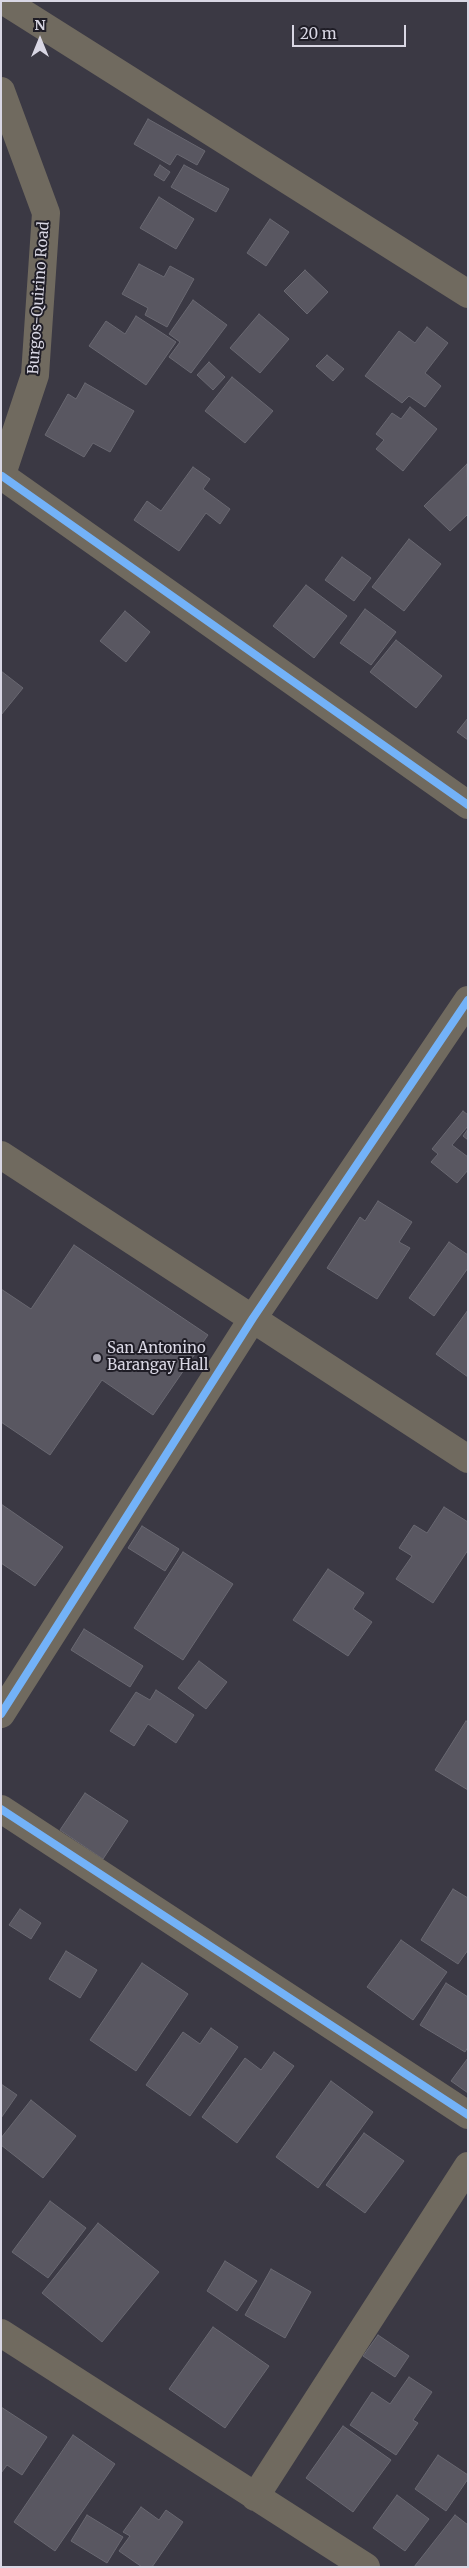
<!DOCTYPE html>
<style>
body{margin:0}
#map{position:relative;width:469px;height:2568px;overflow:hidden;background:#3b3944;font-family:Merriweather,serif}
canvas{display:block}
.frame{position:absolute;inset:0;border:2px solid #d9d7e4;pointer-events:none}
.north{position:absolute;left:15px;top:15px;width:50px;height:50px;-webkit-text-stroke:4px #1f1d26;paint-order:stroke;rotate:0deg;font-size:14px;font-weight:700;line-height:20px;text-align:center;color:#d9d7e4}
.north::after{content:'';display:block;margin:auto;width:18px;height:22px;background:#d9d7e4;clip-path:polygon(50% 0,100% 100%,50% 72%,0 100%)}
.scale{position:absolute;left:292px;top:25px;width:114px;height:22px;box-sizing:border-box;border:2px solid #d9d7e4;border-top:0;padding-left:6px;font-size:15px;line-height:18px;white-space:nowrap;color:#d9d7e4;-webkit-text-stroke:4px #1f1d26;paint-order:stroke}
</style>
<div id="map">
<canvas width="469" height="2568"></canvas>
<div class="frame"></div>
<div class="north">N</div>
<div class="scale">20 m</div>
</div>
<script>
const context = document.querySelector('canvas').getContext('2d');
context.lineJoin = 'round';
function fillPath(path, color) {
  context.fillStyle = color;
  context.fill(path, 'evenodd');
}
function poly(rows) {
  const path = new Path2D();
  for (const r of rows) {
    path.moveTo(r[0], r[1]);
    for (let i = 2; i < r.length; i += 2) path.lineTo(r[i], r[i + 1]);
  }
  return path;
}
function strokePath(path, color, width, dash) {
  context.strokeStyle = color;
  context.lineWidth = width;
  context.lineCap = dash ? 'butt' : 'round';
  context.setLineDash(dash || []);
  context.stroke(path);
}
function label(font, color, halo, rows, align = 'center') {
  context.font = font + ' Merriweather,serif';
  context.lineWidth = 4;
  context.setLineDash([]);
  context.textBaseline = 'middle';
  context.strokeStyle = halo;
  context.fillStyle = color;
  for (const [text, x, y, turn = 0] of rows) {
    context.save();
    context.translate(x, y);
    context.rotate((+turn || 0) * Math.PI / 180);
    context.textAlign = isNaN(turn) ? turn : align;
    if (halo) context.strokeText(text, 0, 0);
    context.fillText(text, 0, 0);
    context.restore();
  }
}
const building = poly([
 [148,119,205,151,197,165,177,154,170,165,134,144,148,119],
 [160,165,170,172,164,181,154,175,160,165],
 [184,165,229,189,216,212,171,187,184,165],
 [159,197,194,219,176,249,140,228,159,197],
 [270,219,289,232,266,266,247,253,270,219],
 [139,264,164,277,170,266,194,279,167,327,145,315,148,308,122,294,139,264],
 [305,270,328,292,307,314,284,291,305,270],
 [193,300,227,325,191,373,169,357,180,342,169,334,193,300],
 [259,314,289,339,260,373,230,348,259,314],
 [136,316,176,342,146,385,89,346,106,321,125,334,136,316],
 [427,327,448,343,425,373,441,386,425,407,409,396,402,403,365,376,399,331,415,343,427,327],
 [327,355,344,369,333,381,316,366,327,355],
 [209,362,225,377,213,390,197,375,209,362],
 [232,377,273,411,245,443,205,411,232,377],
 [85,383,134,411,110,452,93,443,84,457,45,435,68,394,76,399,85,383],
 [410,407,437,429,403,471,376,449,384,440,376,434,392,413,401,419,410,407],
 [467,464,468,514,450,531,424,506,467,464],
 [193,467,210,479,203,489,230,509,220,524,206,513,179,551,134,520,147,501,161,511,193,467],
 [409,539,441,564,404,611,372,587,409,539],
 [342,557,371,578,354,601,325,580,342,557],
 [306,585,347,616,314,658,273,626,306,585],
 [365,609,396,632,371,665,340,643,365,609],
 [125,611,150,632,126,662,100,641,125,611],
 [396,640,442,676,416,708,370,672,396,640],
 [1,671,23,688,1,715,1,671],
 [468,718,468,740,457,732,468,718],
 [463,1111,468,1115,468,1126,452,1145,468,1157,468,1170,457,1183,431,1162,438,1154,432,1149,463,1111],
 [468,1129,468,1140,463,1136,468,1129],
 [378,1201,412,1222,399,1242,410,1248,377,1299,327,1268,360,1217,365,1221,378,1201],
 [449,1242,468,1255,468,1268,434,1316,409,1298,449,1242],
 [74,1245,208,1335,153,1415,102,1380,50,1455,1,1422,1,1289,31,1309,74,1245],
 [468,1310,468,1377,436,1354,468,1310],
 [1,1504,63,1547,35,1586,1,1563,1,1504],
 [444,1507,468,1522,468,1550,433,1603,396,1579,412,1556,399,1548,414,1525,427,1533,444,1507],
 [142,1526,179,1549,165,1571,128,1548,142,1526],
 [183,1552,233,1584,183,1660,134,1628,183,1552],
 [328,1569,364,1593,353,1609,372,1622,348,1656,293,1620,328,1569],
 [84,1629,143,1666,130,1687,71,1650,84,1629],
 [199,1661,227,1682,206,1709,178,1688,199,1661],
 [156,1690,194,1715,176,1743,148,1724,134,1746,110,1731,136,1692,150,1700,156,1690],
 [466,1721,468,1722,468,1790,435,1770,466,1721],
 [85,1793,128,1821,103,1859,60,1830,85,1793],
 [453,1889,468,1898,468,1950,458,1964,421,1940,453,1889],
 [20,1909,41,1923,31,1939,9,1925,20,1909],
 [401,1940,447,1972,413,2020,367,1987,401,1940],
 [66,1951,97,1970,80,1998,49,1979,66,1951],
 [142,1963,188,1994,136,2071,90,2040,142,1963],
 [446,1983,468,1997,468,2047,465,2052,420,2025,446,1983],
 [211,2028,238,2047,190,2116,146,2085,183,2032,200,2044,211,2028],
 [274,2052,294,2066,237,2143,202,2117,245,2058,261,2070,274,2052],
 [468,2058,468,2093,451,2081,468,2058],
 [331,2081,373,2112,318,2188,276,2157,331,2081],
 [1,2084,17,2095,1,2118,1,2084],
 [31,2100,76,2136,43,2178,1,2145,1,2138,31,2100],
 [364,2133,404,2161,365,2213,326,2185,364,2133],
 [50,2201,86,2228,48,2278,12,2252,50,2201],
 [98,2223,159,2272,102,2342,42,2293,98,2223],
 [225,2261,257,2281,237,2311,207,2291,225,2261],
 [271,2269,311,2292,285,2338,245,2315,271,2269],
 [213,2327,269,2366,225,2428,169,2389,213,2327],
 [378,2335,409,2356,395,2377,363,2356,378,2335],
 [409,2377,432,2392,413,2420,418,2423,396,2455,350,2425,372,2392,390,2404,409,2377],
 [1,2407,47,2437,22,2475,7,2465,1,2473,1,2407],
 [343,2426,391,2460,353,2512,306,2478,343,2426],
 [73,2435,115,2464,55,2551,14,2522,73,2435],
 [438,2455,468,2475,468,2479,446,2511,415,2489,438,2455],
 [397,2495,429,2519,405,2551,373,2528,397,2495],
 [141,2507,159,2520,166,2510,183,2522,152,2567,142,2567,119,2551,130,2536,123,2532,141,2507],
 [87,2515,123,2537,107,2563,71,2541,87,2515],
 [455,2515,468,2525,468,2567,414,2567,455,2515]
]);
const minor = poly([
 [4,1,468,294],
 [2,476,468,805],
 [1,1155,468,1459],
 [1,1714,253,1318,468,1000],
 [1,1809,468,2115],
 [1,2333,366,2567],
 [255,2497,468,2166]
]);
const tertiary = poly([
 [1,91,46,213,35,375,1,477]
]);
const cycleway = poly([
 [2,476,468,805],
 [1,1714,253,1318,468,1000],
 [1,1809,468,2115]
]);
const markers = [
 [97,1358,5,"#a2a0ac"]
];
const streetNames = [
 ["Burgos-Quirino Road",39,298,-86]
];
const poiNames = [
 ["San Antonino",107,1349],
 ["Barangay Hall",107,1366]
];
fillPath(building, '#595761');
strokePath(building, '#696871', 1);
strokePath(minor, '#706a5f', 28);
strokePath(tertiary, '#706a5f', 28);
strokePath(cycleway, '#73b2f8', 8);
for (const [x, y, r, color] of markers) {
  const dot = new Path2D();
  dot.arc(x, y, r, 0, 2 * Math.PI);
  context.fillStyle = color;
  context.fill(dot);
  strokePath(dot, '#1f1d26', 2);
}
label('15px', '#d9d7e4', '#1f1d26', streetNames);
label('15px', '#d9d7e4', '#1f1d26', poiNames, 'left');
</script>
